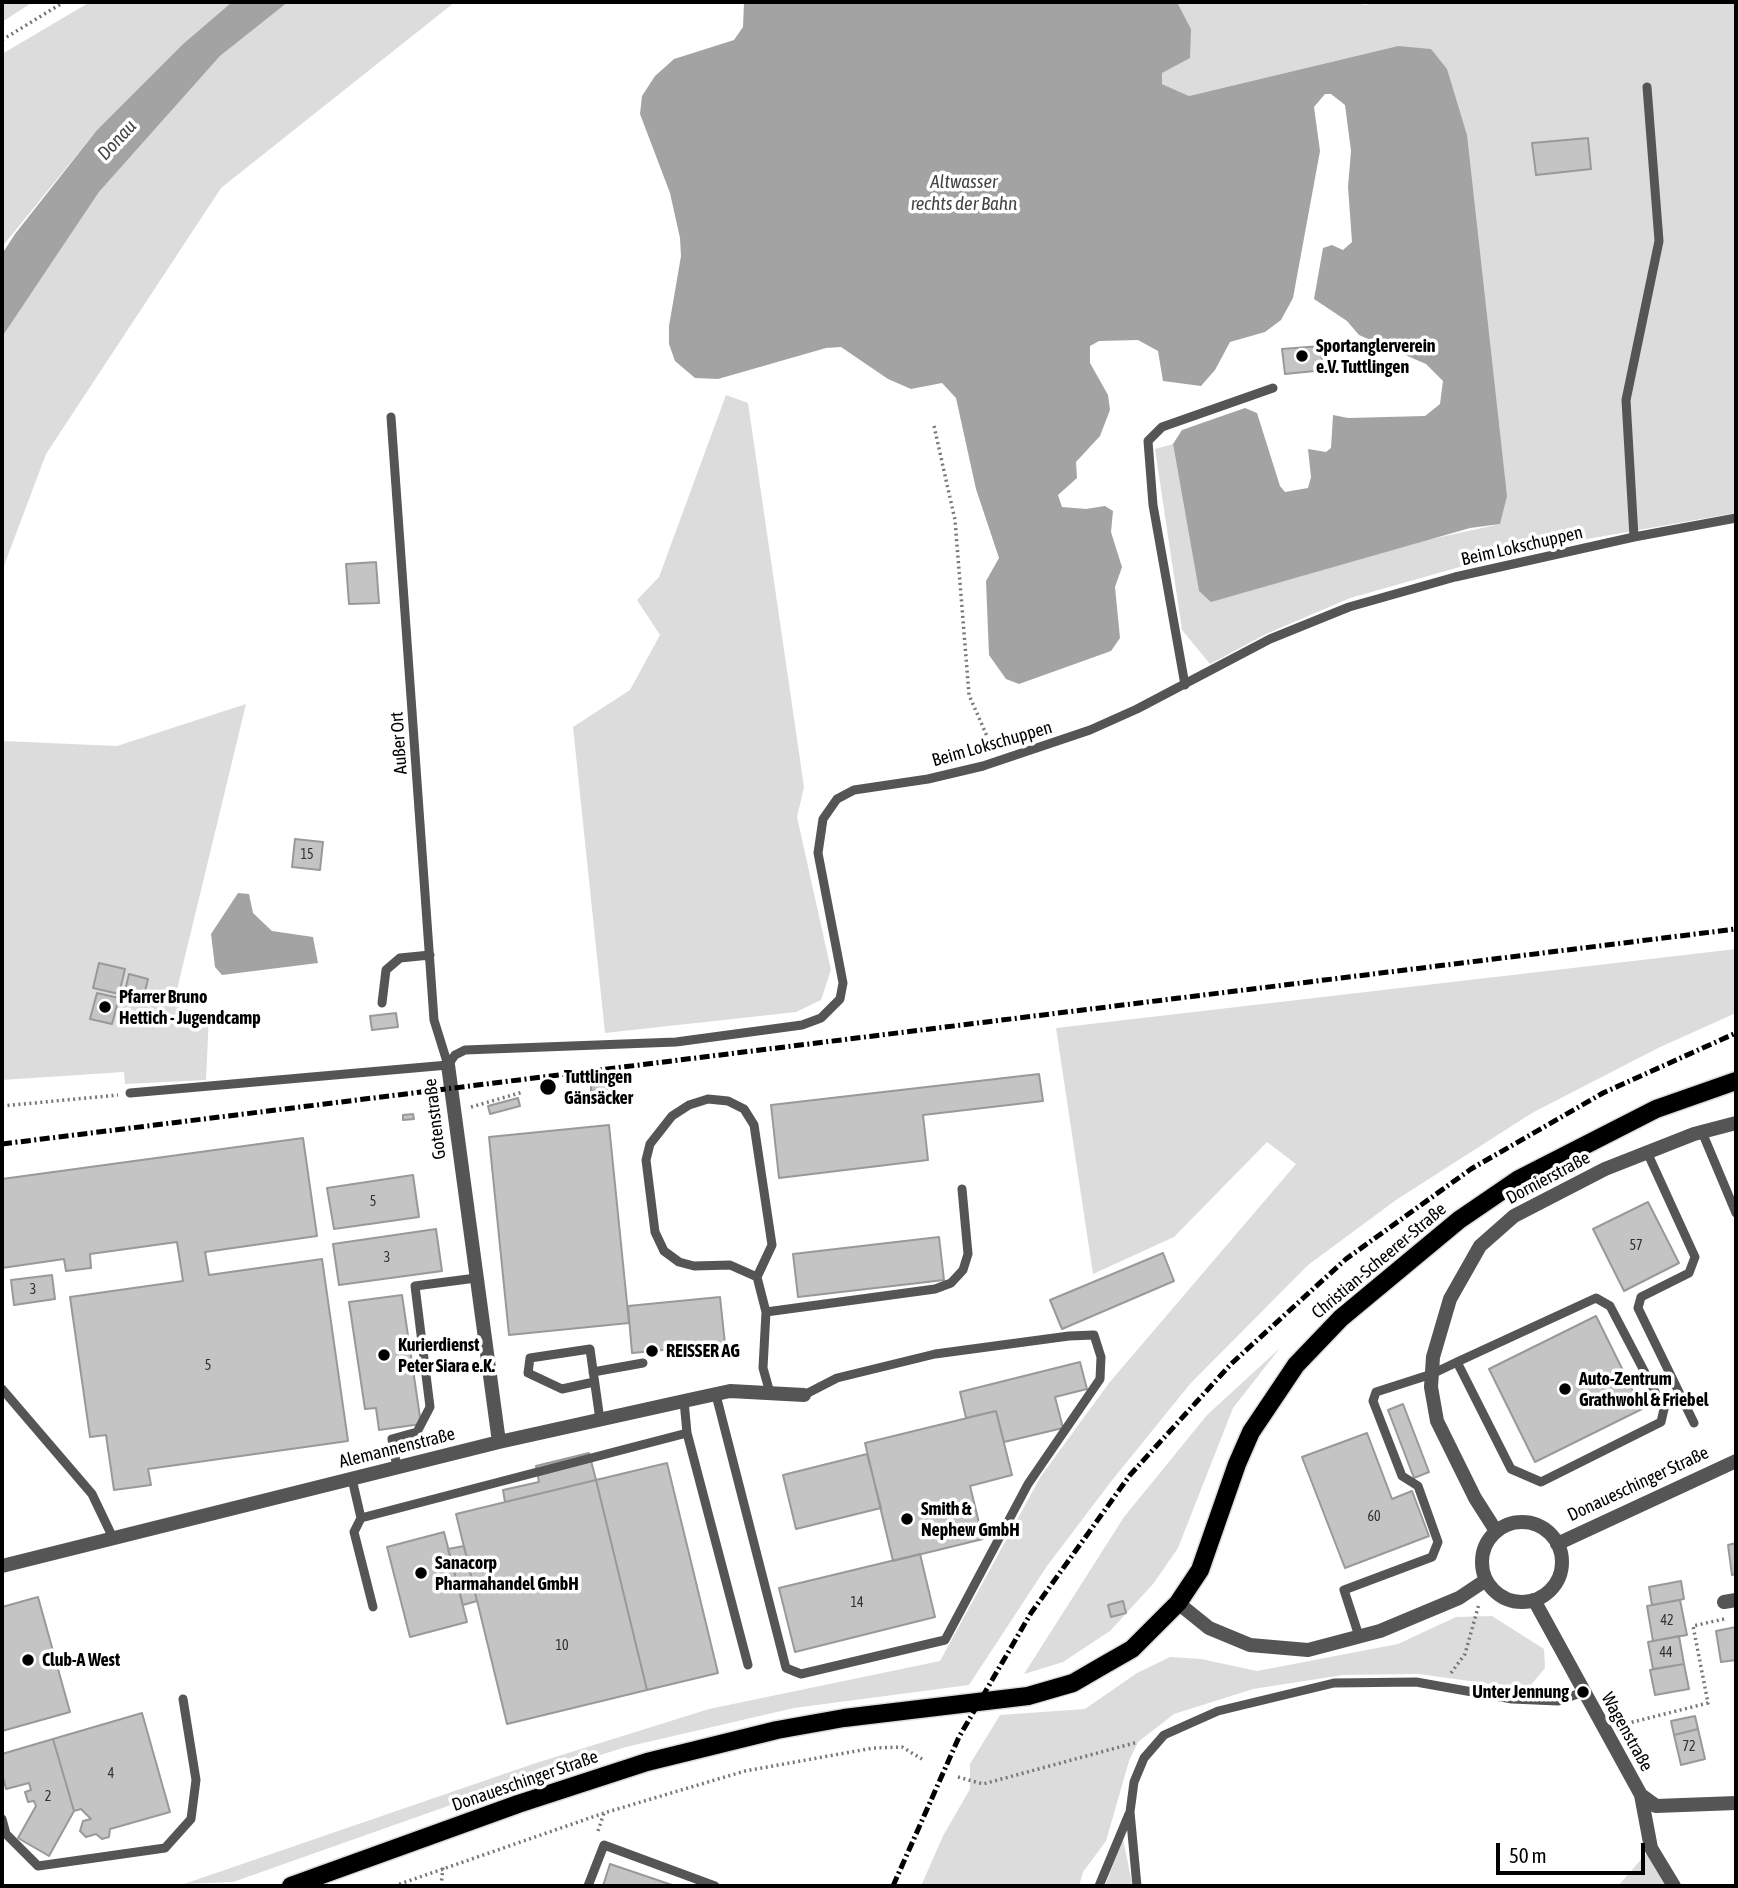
<!DOCTYPE html>
<meta charset="utf-8">
<style>
body{margin:0}
#map{position:relative;width:1738px;height:1888px;overflow:hidden;background:#fff;font-family:"Asap Condensed",sans-serif}
canvas{display:block}
.frame{position:absolute;inset:0;border:4px solid #000;pointer-events:none}
.scale{position:absolute;left:1496px;top:1843px;width:149px;height:32px;box-sizing:border-box;border:4px solid #000;border-top:0;padding-left:9px;font-size:21px;line-height:24px;white-space:nowrap;color:#000;-webkit-text-stroke:5px #fff;paint-order:stroke}
</style>
<div id="map">
<canvas width="1738" height="1888"></canvas>
<div class="frame"></div>
<div class="scale">50 m</div>
</div>
<script>
const context = document.querySelector('canvas').getContext('2d');
context.lineJoin = 'round';
function fillPath(path, color) {
  context.fillStyle = color;
  context.fill(path, 'evenodd');
}
function poly(rows) {
  const path = new Path2D();
  for (const r of rows) {
    if (r.length === 3) {
      path.moveTo(r[0] + r[2], r[1]);
      path.arc(r[0], r[1], r[2], 0, 2 * Math.PI);
      continue;
    }
    path.moveTo(r[0], r[1]);
    for (let i = 2; i < r.length; i += 2) path.lineTo(r[i], r[i + 1]);
  }
  return path;
}
function strokePath(path, color, width, dash) {
  context.strokeStyle = color;
  context.lineWidth = width;
  context.lineCap = dash ? 'butt' : 'round';
  context.setLineDash(dash || []);
  context.stroke(path);
}
function label(font, color, halo, rows, align = 'center') {
  context.font = font + ' "Asap Condensed",sans-serif';
  context.lineWidth = 7;
  context.setLineDash([]);
  context.textBaseline = 'middle';
  context.strokeStyle = halo;
  context.fillStyle = color;
  for (const [text, x, y, turn = 0] of rows) {
    context.save();
    context.translate(x, y);
    context.rotate((+turn || 0) * Math.PI / 180);
    context.textAlign = isNaN(turn) ? turn : align;
    if (halo) context.strokeText(text, 0, 0);
    context.fillText(text, 0, 0);
    context.restore();
  }
}
const green = poly([
 [2,2,33,2,2,22],
 [90,2,232,2,183,44,97,130,2,247,2,54],
 [288,2,455,2,221,188,46,454,2,571,2,337,99,192,220,56],
 [1177,2,1354,2,1365,5,1379,2,1736,2,1736,513,1513,552,1350,598,1266,634,1210,664,1182,630,1155,449,1173,444,1199,590,1500,524,1398,46,1189,96,1162,84,1162,73,1191,29],
 [726,395,748,403,804,787,797,817,831,970,821,1000,796,1012,605,1033,573,727,630,690,660,635,637,600,659,577],
 [246,704,173,1006,209,1015,206,1080,125,1084,124,1072,2,1080,2,741,117,746],
 [1736,949,1736,1013,1658,1048,1532,1113,1396,1200,1308,1265,1190,1384,1113,1479,1047,1566,969,1685,794,1708,626,1747,530,1777,233,1882,184,1884,533,1764,709,1709,940,1661,1041,1476,1109,1383,1296,1164,1267,1142,1174,1237,1093,1274,1056,1028],
 [1280,1348,1233,1408,1178,1548,1153,1584,1110,1631,1063,1662,1024,1674,1124,1517,1207,1415],
 [1492,1616,1544,1649,1545,1668,1530,1686,1491,1684,1419,1674,1343,1675,1253,1689,1174,1714,1138,1742,1129,1761,1106,1841,1083,1872,1079,1886,921,1886,943,1836,970,1789,970,1764,1000,1715,1085,1709,1137,1673,1170,1657,1201,1659,1257,1671,1398,1644,1456,1617],
 [1123,1839,1132,1883,1126,1886,1105,1886],
 [1651,1848,1674,1886,1618,1886]
]);
const water = poly([
 [232,2,288,2,220,56,99,192,2,337,2,254,15,234,97,130,183,44],
 [744,2,1177,2,1191,29,1190,58,1162,73,1162,84,1189,96,1398,46,1431,49,1447,69,1467,135,1507,496,1500,524,1470,528,1211,602,1199,591,1173,444,1182,430,1245,408,1257,413,1280,486,1285,492,1308,488,1311,477,1308,449,1326,452,1331,448,1333,415,1348,418,1425,416,1440,404,1443,381,1426,364,1359,335,1347,321,1314,299,1323,248,1332,245,1343,250,1352,242,1348,187,1351,151,1345,105,1331,94,1325,94,1314,107,1320,151,1293,298,1281,320,1265,332,1230,342,1215,370,1201,386,1163,381,1158,351,1138,340,1099,341,1090,346,1090,363,1108,395,1110,410,1100,436,1076,462,1077,478,1058,495,1062,507,1086,509,1105,506,1113,511,1111,532,1122,567,1115,587,1120,638,1111,651,1019,684,1006,679,989,655,986,581,999,558,976,489,956,398,942,383,911,389,888,379,841,347,826,348,718,379,695,378,675,361,669,344,669,326,681,256,680,238,670,193,640,114,642,96,655,76,674,59,734,40,743,27],
 [238,893,249,894,253,913,272,931,313,937,318,963,222,975,215,967,211,934]
]);
const building = poly([
 [1588,138,1591,169,1536,175,1532,143,1588,138],
 [1321,346,1322,363,1314,364,1315,371,1285,374,1282,349,1321,346],
 [376,562,379,603,349,604,346,564,376,562],
 [295,839,323,842,320,870,292,867,295,839],
 [99,963,125,969,119,994,93,988,99,963],
 [129,974,148,979,143,1000,124,995,129,974],
 [97,993,119,998,112,1024,90,1019,97,993],
 [396,1013,398,1027,372,1030,370,1016,396,1013],
 [1039,1074,1043,1101,923,1115,928,1160,779,1178,771,1105,1039,1074],
 [612,1083,613,1088,591,1091,591,1086,612,1083],
 [518,1098,520,1106,490,1114,488,1106,518,1098],
 [413,1114,414,1119,403,1120,403,1115,413,1114],
 [609,1125,629,1323,509,1335,489,1137,609,1125],
 [303,1138,317,1236,205,1252,209,1275,322,1259,348,1441,148,1469,151,1485,114,1490,106,1435,90,1437,70,1297,183,1281,177,1242,90,1254,91,1268,66,1271,64,1259,2,1268,2,1179,303,1138],
 [413,1175,419,1217,334,1229,327,1188,413,1175],
 [1648,1202,1679,1263,1624,1291,1593,1229,1648,1202],
 [436,1229,442,1271,339,1285,333,1244,436,1229],
 [939,1237,944,1280,798,1297,793,1254,939,1237],
 [1163,1253,1174,1281,1062,1329,1050,1300,1163,1253],
 [52,1275,55,1299,14,1305,11,1280,52,1275],
 [402,1295,421,1424,379,1430,376,1408,365,1409,349,1302,402,1295],
 [720,1297,725,1344,632,1353,628,1306,720,1297],
 [1596,1316,1642,1409,1535,1462,1489,1369,1596,1316],
 [1080,1362,1087,1389,1055,1397,1063,1428,1004,1442,996,1411,966,1418,960,1392,1080,1362],
 [1403,1404,1429,1472,1414,1478,1388,1410,1403,1404],
 [996,1411,1012,1475,970,1486,983,1539,893,1561,865,1443,996,1411],
 [1367,1433,1392,1499,1412,1491,1429,1536,1345,1568,1302,1457,1367,1433],
 [589,1453,596,1480,505,1502,503,1490,539,1482,536,1466,589,1453],
 [867,1454,881,1508,796,1529,783,1475,867,1454],
 [667,1463,718,1673,647,1690,596,1480,667,1463],
 [596,1480,647,1690,507,1724,456,1514,596,1480],
 [444,1532,467,1622,410,1637,387,1547,444,1532],
 [1736,1543,1736,1574,1732,1575,1728,1545,1736,1543],
 [464,1546,477,1601,463,1605,448,1549,464,1546],
 [920,1554,935,1617,795,1652,779,1588,920,1554],
 [1681,1581,1684,1599,1652,1605,1649,1587,1681,1581],
 [38,1597,70,1712,2,1731,2,1607,38,1597],
 [1680,1600,1687,1635,1653,1641,1647,1606,1680,1600],
 [1123,1601,1126,1613,1111,1617,1108,1605,1123,1601],
 [1736,1627,1736,1660,1721,1662,1716,1631,1736,1627],
 [1679,1636,1684,1664,1653,1669,1648,1642,1679,1636],
 [1684,1664,1689,1689,1655,1695,1650,1670,1684,1664],
 [142,1713,170,1812,110,1829,109,1837,102,1839,96,1834,86,1837,80,1831,83,1821,91,1819,81,1809,74,1811,53,1739,142,1713],
 [1695,1716,1698,1729,1674,1735,1671,1721,1695,1716],
 [1698,1729,1705,1759,1681,1765,1674,1735,1698,1729],
 [53,1739,74,1811,49,1856,18,1838,36,1806,34,1801,28,1802,25,1792,31,1790,29,1783,6,1789,2,1773,2,1754,53,1739],
 [610,1864,675,1886,603,1886,610,1864]
]);
const path = poly([
 [2,40,64,2],
 [934,426,955,520,969,695,993,750],
 [2,1106,118,1095],
 [471,1107,523,1092],
 [1451,1673,1465,1654,1479,1604],
 [1621,1725,1708,1703,1693,1626,1724,1619],
 [958,1777,983,1784,1138,1742],
 [598,1831,604,1813],
 [394,1886,604,1813,745,1771,873,1748,902,1747,922,1759],
 [441,1886,443,1867]
]);
const service = poly([
 [391,417,434,1020,448,1065],
 [1634,537,1626,400,1659,241,1647,87],
 [1185,685,1153,505,1148,441,1162,427,1273,388],
 [382,1003,386,970,400,958,430,955],
 [448,1065,455,1055,465,1050,676,1042,802,1025,821,1018,840,999,843,983,818,853,823,819,837,799,854,790,928,779,983,766,1090,730,1137,709,1270,639,1349,607,1455,577,1634,537,1736,518],
 [130,1093,448,1065],
 [1702,1132,1736,1213],
 [1647,1152,1695,1257,1689,1273,1641,1297,1638,1308,1694,1423],
 [757,1277,772,1245,754,1125,744,1109,728,1101,708,1099,689,1105,672,1116,650,1144,646,1160,655,1232,664,1251,679,1262,694,1266,730,1265,757,1277,766,1312,763,1368,770,1393],
 [766,1312,935,1289,951,1283,963,1270,968,1254,962,1189],
 [593,1372,643,1363],
 [594,1382,562,1389,528,1373,530,1358,590,1349,600,1420],
 [2,1389,92,1494,113,1538],
 [716,1395,786,1668,801,1674,945,1640,1028,1484,1100,1379,1101,1357,1094,1335,1069,1336,935,1354,837,1378,804,1395],
 [684,1401,687,1433,748,1665],
 [397,1468,392,1439,417,1432,430,1407,415,1286,476,1278],
 [352,1479,361,1518,354,1532,373,1607],
 [361,1518,687,1433],
 [1359,1636,1344,1590,1432,1557,1438,1542,1418,1486,1402,1476,1373,1401,1376,1392,1432,1374,1457,1362,1596,1298,1610,1306,1664,1409,1661,1422,1541,1482,1511,1469,1457,1362],
 [2,1819,6,1834,38,1866,165,1848,191,1819,196,1780,183,1699],
 [588,1886,604,1845,715,1886],
 [1099,1886,1129,1814],
 [1137,1886,1130,1812,1134,1782,1144,1758,1164,1735,1218,1711,1334,1683,1416,1682,1512,1699,1558,1701,1583,1692]
]);
const minor = poly([
 [448,1065,499,1442],
 [1496,1531,1475,1498,1437,1421,1431,1387,1433,1357,1450,1299,1480,1246,1514,1216,1605,1169,1694,1134,1736,1123],
 [2,1566,499,1442,684,1401,730,1391,804,1395],
 [1534,1600,1641,1795,1656,1806,1736,1803],
 [1724,1602,1736,1600],
 [1641,1795,1651,1848,1674,1886]
]);
const tertiary = poly([
 [1522,1562,40],
 [1557,1544,1736,1461],
 [1178,1603,1209,1628,1250,1645,1308,1650,1380,1631,1459,1598,1486,1580]
]);
const primary = poly([
 [291,1886,518,1804,647,1762,777,1730,844,1718,1028,1696,1073,1683,1104,1665,1132,1649,1178,1603,1200,1570,1237,1464,1251,1432,1296,1365,1341,1318,1459,1220,1519,1179,1656,1109,1736,1081]
]);
const rail = poly([
 [2,1144,1736,929],
 [893,1886,959,1737,1031,1613,1130,1475,1231,1364,1346,1259,1471,1169,1603,1093,1736,1033]
]);
const markers = [
 [1302,356,7,"#000"],
 [105,1007,7,"#000"],
 [548,1087,9,"#000"],
 [652,1351,7,"#000"],
 [384,1355,7,"#000"],
 [1565,1389,7,"#000"],
 [907,1519,7,"#000"],
 [421,1573,7,"#000"],
 [28,1660,7,"#000"],
 [1583,1692,7,"#000"]
];
const numberNames = [
 ["15",307,855],
 ["5",373,1202],
 ["57",1636,1246],
 ["3",387,1258],
 ["3",33,1290],
 ["5",208,1366],
 ["60",1374,1517],
 ["14",857,1603],
 ["42",1667,1621],
 ["10",562,1646],
 ["44",1666,1653],
 ["72",1689,1747],
 ["4",111,1774],
 ["2",48,1797]
];
const poiNames = [
 ["Sportanglerverein",1316,346],
 ["e.V. Tuttlingen",1316,367],
 ["Pfarrer Bruno",119,997],
 ["Hettich - Jugendcamp",119,1018],
 ["Tuttlingen",564,1077],
 ["Gänsäcker",564,1098],
 ["Kurierdienst",398,1345],
 ["Peter Siara e.K.",398,1366],
 ["REISSER AG",666,1351],
 ["Auto-Zentrum",1579,1379],
 ["Grathwohl & Friebel",1579,1400],
 ["Smith &",921,1509],
 ["Nephew GmbH",921,1530],
 ["Sanacorp",435,1563],
 ["Pharmahandel GmbH",435,1584],
 ["Club-A West",42,1660],
 ["Unter Jennung",1569,1692,"right"]
];
const streetNames = [
 ["Beim Lokschuppen",1522,546,-13],
 ["Außer Ort",399,743,-94],
 ["Beim Lokschuppen",992,744,-16],
 ["Gotenstraße",435,1119,-97],
 ["Dornierstraße",1548,1178,-28],
 ["Christian-Scheerer-Straße",1379,1261,-40],
 ["Alemannenstraße",397,1448,-14],
 ["Donaueschinger Straße",1638,1484,-25],
 ["Wagenstraße",1627,1732,61],
 ["Donaueschinger Straße",525,1781,-19]
];
const waterNames = [
 ["Donau",117,140,-47],
 ["Altwasser",964,182],
 ["rechts der Bahn",964,204]
];
fillPath(green, '#dcdcdc');
fillPath(water, '#a3a3a3');
fillPath(building, '#c4c4c4');
strokePath(building, '#999', 2);
strokePath(primary, '#dbdbdb', 21);
strokePath(path, '#777', 3.5, [2, 3.5]);
strokePath(service, '#555', 9);
strokePath(minor, '#555', 14);
strokePath(tertiary, '#555', 14);
strokePath(primary, '#000', 18);
strokePath(rail, '#000', 5, [10, 3.5, 2, 3.5]);
for (const [x, y, r, color] of markers) {
  const dot = new Path2D();
  dot.arc(x, y, r, 0, 2 * Math.PI);
  context.fillStyle = color;
  context.fill(dot);
  strokePath(dot, '#fff', 2.5);
}
label('14px', '#313131', null, numberNames);
label('bold 18px', '#000', '#fff', poiNames, 'left');
label('18px', '#000', '#fff', streetNames);
label('italic 19px', '#444', '#fff', waterNames);
</script>
